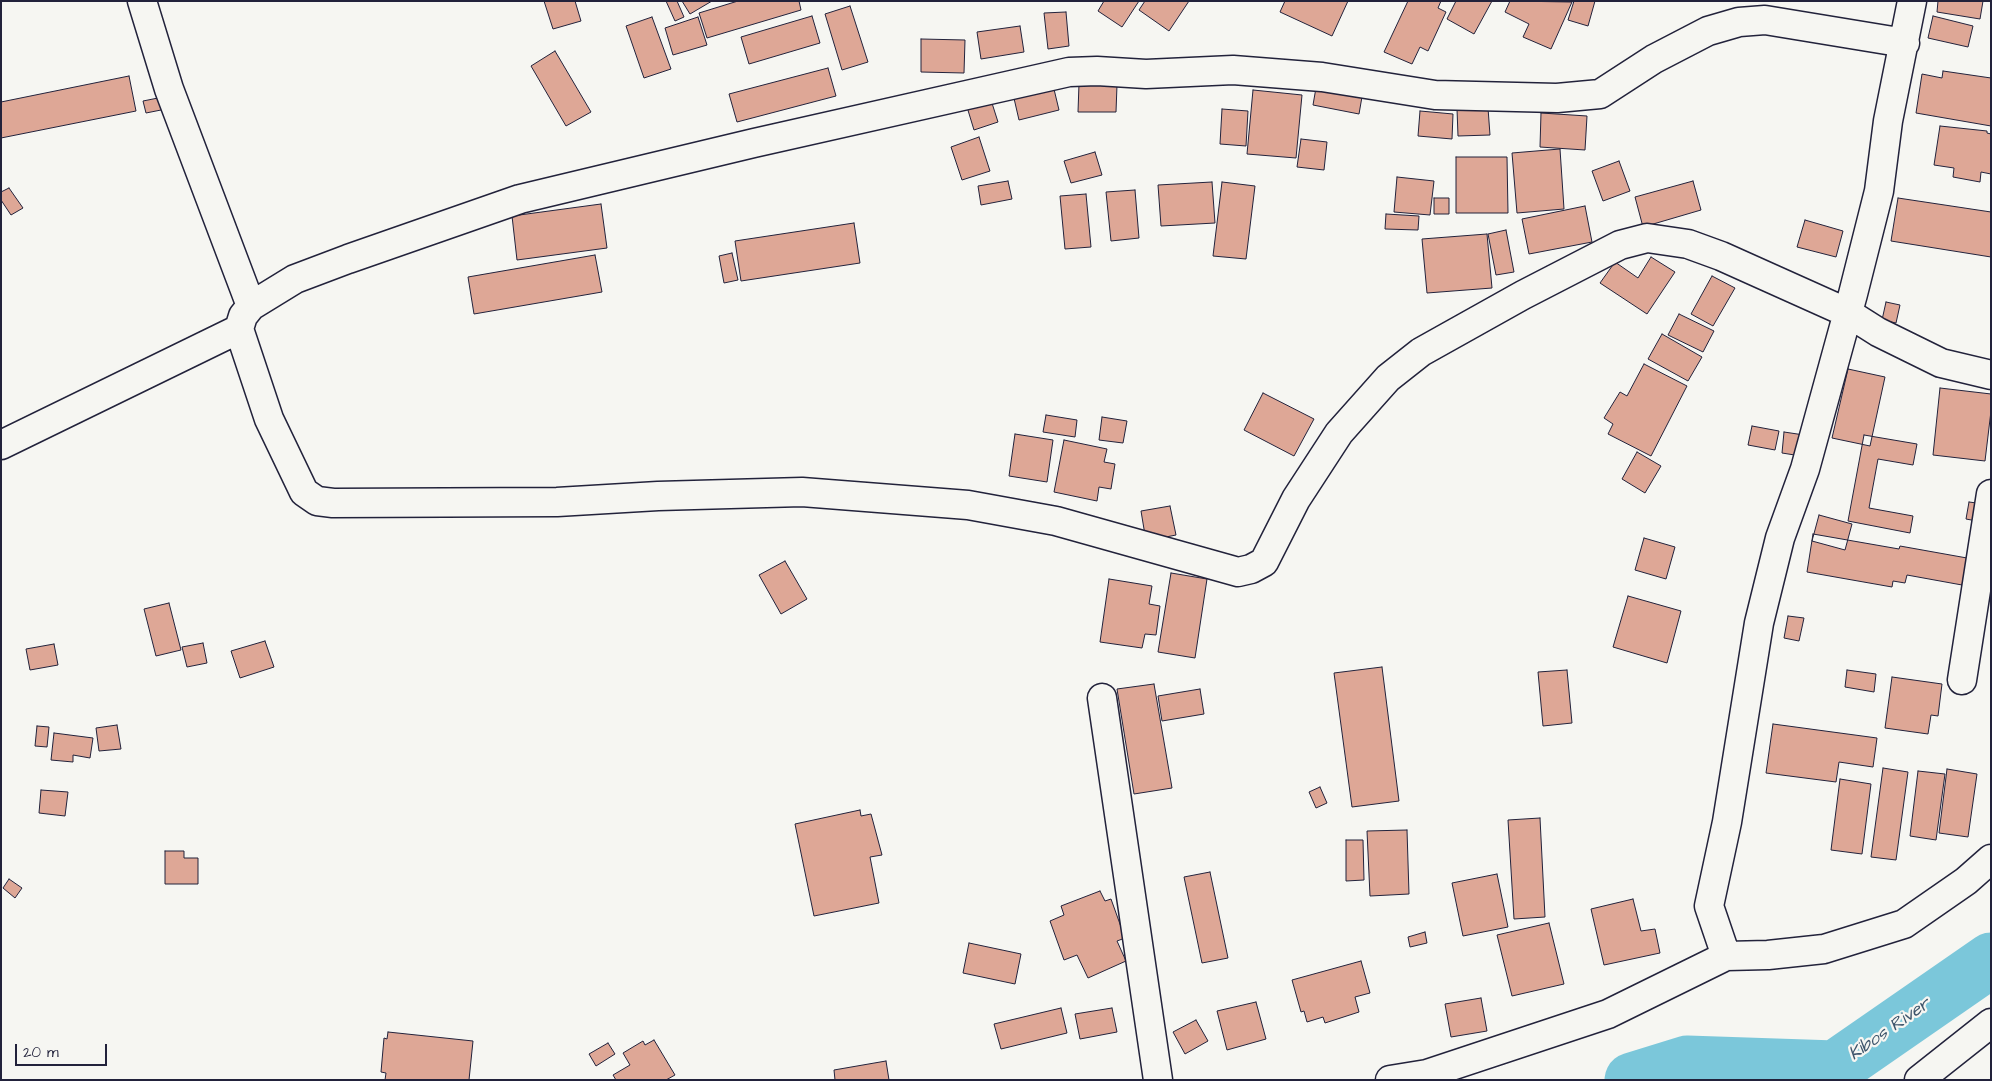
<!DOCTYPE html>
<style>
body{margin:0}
#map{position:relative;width:1992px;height:1081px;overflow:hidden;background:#f6f6f2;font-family:"Architects Daughter",sans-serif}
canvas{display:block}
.frame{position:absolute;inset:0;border:2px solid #22223b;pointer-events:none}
.scale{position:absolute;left:15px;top:1044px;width:92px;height:22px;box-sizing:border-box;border:2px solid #22223b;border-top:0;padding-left:6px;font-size:15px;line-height:18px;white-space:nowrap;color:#22223b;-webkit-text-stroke:4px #f6f6f2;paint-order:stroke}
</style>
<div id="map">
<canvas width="1992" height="1081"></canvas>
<div class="frame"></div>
<div class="scale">20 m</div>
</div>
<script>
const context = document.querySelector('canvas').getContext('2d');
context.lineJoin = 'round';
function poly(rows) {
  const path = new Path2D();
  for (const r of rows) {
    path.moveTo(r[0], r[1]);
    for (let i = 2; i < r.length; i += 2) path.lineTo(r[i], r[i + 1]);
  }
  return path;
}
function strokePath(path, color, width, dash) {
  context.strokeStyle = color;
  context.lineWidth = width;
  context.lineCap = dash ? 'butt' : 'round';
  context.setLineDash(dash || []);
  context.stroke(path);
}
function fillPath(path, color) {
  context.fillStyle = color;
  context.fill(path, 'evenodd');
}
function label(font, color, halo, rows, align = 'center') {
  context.font = font + ' "Architects Daughter",sans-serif';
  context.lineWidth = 4.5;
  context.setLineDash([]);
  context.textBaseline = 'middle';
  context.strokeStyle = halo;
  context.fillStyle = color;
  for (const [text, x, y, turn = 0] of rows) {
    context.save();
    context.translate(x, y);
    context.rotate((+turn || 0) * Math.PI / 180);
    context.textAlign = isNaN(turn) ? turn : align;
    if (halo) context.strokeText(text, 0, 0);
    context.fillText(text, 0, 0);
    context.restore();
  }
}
const river = poly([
 [1632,1080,1687,1063,1835,1068,1991,960]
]);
const building = poly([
 [544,1,575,1,581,21,553,29,544,1],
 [666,1,677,1,684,17,675,21,666,1],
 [682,1,712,1,690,14,682,1],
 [738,1,799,1,801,10,707,38,699,13,738,1],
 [1104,1,1139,1,1122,27,1098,11,1104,1],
 [1145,1,1189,1,1169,31,1139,10,1145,1],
 [1285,1,1348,1,1332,36,1280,12,1285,1],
 [1408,1,1441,1,1438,8,1446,12,1428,51,1420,47,1412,64,1384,52,1408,1],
 [1456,1,1492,1,1474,34,1447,19,1456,1],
 [1510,1,1572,2,1551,49,1523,37,1529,24,1505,12,1510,1],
 [1574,1,1595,1,1588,26,1568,20,1574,1],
 [1938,1,1983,1,1980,19,1937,12,1938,1],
 [850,6,868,62,842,70,825,14,850,6],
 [1066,12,1069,46,1048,49,1044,13,1066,12],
 [812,16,820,43,749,64,741,37,812,16],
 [1933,16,1973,26,1968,47,1928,38,1933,16],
 [652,17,671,69,644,78,626,26,652,17],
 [698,17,707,45,673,55,665,28,698,17],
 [1020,26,1024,52,981,59,977,32,1020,26],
 [921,39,965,40,964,73,921,72,921,39],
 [555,51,591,112,566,126,531,66,555,51],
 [828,68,836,96,737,122,729,94,828,68],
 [1943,71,1991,78,1991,126,1916,113,1922,74,1942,78,1943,71],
 [129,76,136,111,1,138,1,102,129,76],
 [1317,82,1363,91,1359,114,1313,105,1317,82],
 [1079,84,1117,85,1116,112,1078,112,1079,84],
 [1053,85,1059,110,1019,120,1013,94,1053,85],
 [1253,90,1302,95,1296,158,1247,154,1253,90],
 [163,97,166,109,146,113,143,101,163,97],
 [991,100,998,122,974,130,967,107,991,100],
 [1488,108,1490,135,1458,136,1457,109,1488,108],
 [1222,109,1248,111,1246,146,1220,144,1222,109],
 [1420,111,1453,114,1452,139,1418,136,1420,111],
 [1541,113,1587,116,1585,150,1540,147,1541,113],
 [1940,126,1987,131,1987,133,1991,134,1991,174,1981,172,1980,182,1953,177,1954,168,1934,165,1940,126],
 [979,137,990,171,962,180,951,147,979,137],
 [1301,139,1327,142,1324,170,1297,167,1301,139],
 [1560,149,1564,209,1517,213,1512,153,1560,149],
 [1095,152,1102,175,1071,183,1064,161,1095,152],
 [1456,157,1507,157,1508,213,1456,213,1456,157],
 [1619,161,1630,191,1603,201,1592,171,1619,161],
 [1397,177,1434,181,1430,215,1394,212,1397,177],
 [1008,181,1012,199,981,205,978,186,1008,181],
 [1693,181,1701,210,1643,227,1635,197,1693,181],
 [1212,182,1215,223,1161,226,1158,185,1212,182],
 [1222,182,1255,186,1246,259,1213,256,1222,182],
 [9,188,23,208,11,215,1,200,1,192,9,188],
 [1135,190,1139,238,1111,241,1106,192,1135,190],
 [1086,194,1091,247,1065,249,1060,196,1086,194],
 [1434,198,1449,198,1449,214,1434,214,1434,198],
 [1898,198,1991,212,1991,257,1891,241,1898,198],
 [601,204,607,248,517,260,512,216,601,204],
 [1585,206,1592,242,1529,254,1522,219,1585,206],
 [1386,214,1419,216,1418,230,1385,229,1386,214],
 [1805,220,1843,231,1836,257,1797,247,1805,220],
 [854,223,860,263,741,281,735,241,854,223],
 [1506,230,1514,272,1496,275,1488,234,1506,230],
 [1487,234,1492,288,1427,293,1422,239,1487,234],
 [732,253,738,280,724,283,719,256,732,253],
 [595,255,602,292,474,314,468,277,595,255],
 [1651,257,1675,272,1647,314,1600,283,1615,262,1638,278,1651,257],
 [1712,276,1735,288,1713,326,1691,314,1712,276],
 [1886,302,1900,305,1896,323,1882,320,1886,302],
 [1679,314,1714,331,1703,352,1668,335,1679,314],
 [1662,334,1702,357,1688,381,1648,359,1662,334],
 [1644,364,1687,386,1651,456,1608,434,1613,424,1604,418,1620,392,1627,396,1644,364],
 [1848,369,1885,377,1870,446,1832,438,1848,369],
 [1940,388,1991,394,1991,411,1985,461,1933,455,1940,388],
 [1263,393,1314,419,1294,456,1244,430,1263,393],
 [1046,415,1077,420,1075,437,1043,432,1046,415],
 [1102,417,1127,421,1123,443,1099,440,1102,417],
 [1752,426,1779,431,1775,450,1748,445,1752,426],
 [1784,432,1804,435,1801,456,1782,453,1784,432],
 [1015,434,1053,440,1047,482,1009,476,1015,434],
 [1864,435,1917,444,1913,465,1878,459,1869,508,1913,516,1910,533,1848,521,1864,435],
 [1064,440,1107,449,1104,462,1115,464,1111,489,1099,487,1097,501,1054,492,1064,440],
 [1637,452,1661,466,1645,493,1622,479,1637,452],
 [1969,502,1984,504,1982,522,1966,519,1969,502],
 [1170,506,1176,535,1146,541,1141,511,1170,506],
 [1819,515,1852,524,1845,550,1812,541,1819,515],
 [1813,534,1899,549,1900,546,1967,558,1962,585,1907,575,1905,583,1893,581,1892,587,1807,572,1813,534],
 [1644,538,1675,547,1666,579,1635,570,1644,538],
 [785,561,807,599,781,614,759,575,785,561],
 [1171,573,1207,579,1195,658,1158,652,1171,573],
 [1109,579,1152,586,1149,604,1160,606,1156,635,1145,634,1142,648,1100,642,1109,579],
 [1628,596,1681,611,1667,663,1613,647,1628,596],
 [169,603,181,650,156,656,144,609,169,603],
 [1788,616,1804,618,1799,641,1784,638,1788,616],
 [265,641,274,667,240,678,231,651,265,641],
 [203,643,207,663,187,667,182,647,203,643],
 [54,644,58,665,30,670,26,649,54,644],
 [1382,667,1399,801,1352,807,1334,673,1382,667],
 [1567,670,1572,723,1543,726,1538,672,1567,670],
 [1847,670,1876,674,1874,692,1845,687,1847,670],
 [1892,677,1942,684,1938,716,1931,715,1928,734,1885,728,1892,677],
 [1154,684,1172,788,1134,794,1117,689,1154,684],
 [1200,689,1204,714,1162,721,1158,696,1200,689],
 [1773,724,1877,738,1873,767,1839,762,1836,782,1766,773,1773,724],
 [117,725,121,749,99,751,96,728,117,725],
 [37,726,49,727,47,747,35,746,37,726],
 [54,733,93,738,90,758,73,755,73,762,51,760,54,733],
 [1883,768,1908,772,1896,860,1871,857,1883,768],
 [1947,769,1977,774,1968,837,1939,833,1947,769],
 [1918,771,1945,774,1936,840,1910,836,1918,771],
 [1840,779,1871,784,1862,854,1831,850,1840,779],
 [1320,787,1327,803,1316,808,1309,792,1320,787],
 [41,790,68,792,65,816,39,813,41,790],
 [860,810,861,816,871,814,882,855,870,857,879,903,814,916,795,824,860,810],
 [1540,818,1545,917,1514,919,1508,820,1540,818],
 [1407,830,1409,894,1370,896,1367,831,1407,830],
 [1346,840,1363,840,1364,880,1346,881,1346,840],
 [165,851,184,851,184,858,198,858,198,884,165,884,165,851],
 [1210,872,1228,958,1202,963,1184,877,1210,872],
 [1497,874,1508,927,1463,936,1452,883,1497,874],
 [9,879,22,888,15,898,3,888,9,879],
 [1100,891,1105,901,1111,899,1125,938,1117,941,1126,961,1088,978,1077,955,1064,960,1050,921,1064,915,1061,906,1100,891],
 [1633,899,1641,931,1655,929,1660,953,1604,965,1591,909,1633,899],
 [1549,923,1564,984,1512,996,1497,935,1549,923],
 [1425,932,1427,943,1410,947,1408,937,1425,932],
 [969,943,1021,954,1015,984,963,973,969,943],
 [1361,961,1370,993,1355,997,1359,1012,1325,1023,1323,1017,1307,1022,1304,1011,1301,1012,1292,980,1361,961],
 [1481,998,1487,1031,1451,1037,1445,1004,1481,998],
 [1256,1002,1266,1039,1227,1050,1217,1011,1256,1002],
 [1061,1008,1067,1033,1001,1049,994,1024,1061,1008],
 [1112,1008,1117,1032,1080,1039,1075,1014,1112,1008],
 [1196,1020,1208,1041,1185,1054,1173,1032,1196,1020],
 [388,1032,473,1041,469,1080,385,1080,386,1073,381,1072,384,1038,387,1039,388,1032],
 [654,1040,675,1075,666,1080,616,1080,613,1075,630,1065,623,1053,643,1041,645,1045,654,1040],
 [608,1043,615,1054,596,1066,589,1054,608,1043],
 [886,1061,889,1080,835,1080,834,1070,886,1061]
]);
const minor = poly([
 [142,1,169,89,251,306],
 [239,329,269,419,304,492,317,501,333,503,557,502,658,496,802,492,968,505,1056,521,1238,572,1251,569,1264,562,1296,499,1339,433,1388,378,1421,352,1523,295,1620,245,1647,238,1688,244,1721,256,1848,313,1878,332,1941,363,1991,375],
 [1,445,239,329,243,316,251,306,295,279,348,259,520,199,754,143,1069,72,1097,71,1146,74,1233,70,1322,77,1435,95,1557,98,1600,94,1654,59,1708,31,1739,22,1765,20,1905,43],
 [1962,680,1991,494],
 [1102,698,1158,1080],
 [1726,956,1709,906,1727,822,1759,623,1780,538,1805,469,1853,294,1879,191,1888,121,1912,1],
 [1390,1080,1427,1074,1608,1014,1726,956,1768,955,1824,949,1904,924,1966,881,1991,859],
 [1919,1080,1991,1023]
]);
const waterNames = [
 ["Kibos River",1890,1030,-35]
];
strokePath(river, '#7bc7da', 55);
fillPath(building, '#dea796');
strokePath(building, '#22223b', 1);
strokePath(minor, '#22223b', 31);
strokePath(minor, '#f6f6f2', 28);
label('italic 18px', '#3d546b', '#f6f6f2', waterNames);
</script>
